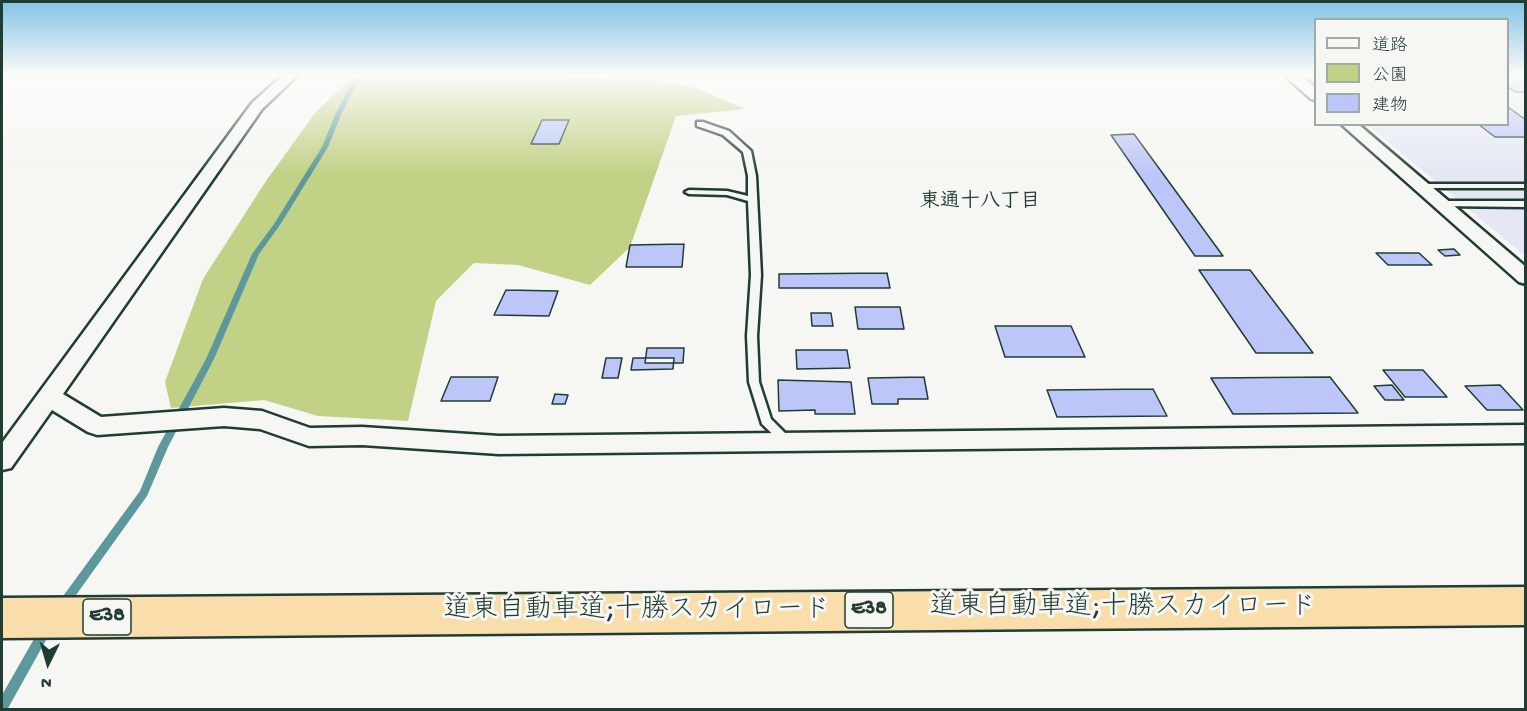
<!DOCTYPE html>
<meta charset="utf-8">
<style>
body{margin:0}
#map{position:relative;width:1527px;height:711px;overflow:hidden;background:#f6f6f2;font-family:"Gochi Hand","Klee One",sans-serif}
canvas{display:block}
.frame{position:absolute;inset:0;border:3px solid #1f3d34;pointer-events:none}
.legend{position:absolute;left:1314px;top:18px;width:195px;height:108px;box-sizing:border-box;background:#f6f6f2;border:2px solid #a0aca6;margin:0;padding:8px 10px;list-style:none;font-size:18px;color:#1f3d34}
.legend li{display:flex;align-items:center;gap:12px;height:30px}
.legend b{width:30px;border:2px solid #a0aca6}
.north{position:absolute;left:18px;top:633px;width:60px;height:60px;-webkit-text-stroke:4px #f6f6f2;paint-order:stroke;rotate:185deg;font-size:16px;font-weight:700;line-height:24px;text-align:center;color:#1f3d34}
.north::after{content:'';display:block;margin:auto;width:21px;height:27px;background:#1f3d34;clip-path:polygon(50% 0,100% 100%,50% 72%,0 100%)}
</style>
<div id="map">
<canvas width="1527" height="711"></canvas>
<div class="frame"></div>
<ul class="legend">
<li><b style="height:8px;background:#f6f6f2"></b>道路</li>
<li><b style="height:16px;background:#c1d186"></b>公園</li>
<li><b style="height:16px;background:#bdc6f8"></b>建物</li>
</ul>
<div class="north">N</div>
</div>
<script>
const context = document.querySelector('canvas').getContext('2d');
context.lineJoin = 'round';
function fillPath(path, color) {
  context.fillStyle = color;
  context.fill(path, 'evenodd');
}
function poly(rows) {
  const path = new Path2D();
  for (const r of rows) {
    path.moveTo(r[0], r[1]);
    for (let i = 2; i < r.length; i += 2) path.lineTo(r[i], r[i + 1]);
  }
  return path;
}
function strokePath(path, color, width, dash) {
  context.strokeStyle = color;
  context.lineWidth = width;
  context.lineCap = dash ? 'butt' : 'round';
  context.setLineDash(dash || []);
  context.stroke(path);
}
function label(font, color, halo, rows, align = 'center') {
  context.font = font + ' "Gochi Hand","Klee One",sans-serif';
  context.lineWidth = 6;
  context.setLineDash([]);
  context.textBaseline = 'middle';
  context.strokeStyle = halo;
  context.fillStyle = color;
  for (const [text, x, y, turn = 0] of rows) {
    context.save();
    context.translate(x, y);
    context.rotate((+turn || 0) * Math.PI / 180);
    context.textAlign = isNaN(turn) ? turn : align;
    if (halo) context.strokeText(text, 0, 0);
    context.fillText(text, 0, 0);
    context.restore();
  }
}
const built = poly([
 [1508,75,1525,75,1525,256,1368,125,1508,124]
]);
const green = poly([
 [354,75,563,75,564,77,663,81,696,88,745,109,676,116,630,247,590,285,518,265,474,263,436,301,408,421,318,416,264,400,171,408,165,382,203,279,266,181,315,113]
]);
const stream = poly([
 [360,75,366,75,356,85,341,115,328,147,280,225,259,254,214,359,168,447,147,496,66,609,62,611,58,609,56,606,58,603,140,491,158,447,206,359,252,254,274,224,322,147,335,115,351,84,360,75],
 [46,624,50,625,52,629,50,633,7,710,2,710,2,695,42,625,46,624]
]);
const building = poly([
 [1508,75,1526,75,1526,92,1516,92,1508,87,1508,75],
 [1508,107,1526,120,1526,137,1495,137,1478,124,1508,124,1508,107],
 [542,120,569,120,559,144,531,144,542,120],
 [1134,134,1223,256,1195,256,1111,135,1134,134],
 [684,244,682,267,626,267,630,245,684,244],
 [1454,249,1460,255,1445,256,1438,250,1454,249],
 [1376,253,1419,253,1432,265,1388,265,1376,253],
 [1199,270,1250,270,1313,353,1256,353,1199,270],
 [887,273,890,288,779,288,779,274,887,273],
 [506,290,558,291,549,316,494,315,506,290],
 [855,307,900,307,904,329,858,329,855,307],
 [811,313,831,313,833,326,812,326,811,313],
 [995,326,1071,326,1085,357,1005,357,995,326],
 [647,348,684,348,683,363,645,363,647,348],
 [796,350,847,350,850,368,797,369,796,350],
 [606,358,622,358,618,378,602,378,606,358],
 [633,358,674,358,673,369,631,370,633,358],
 [1383,370,1423,370,1447,397,1405,397,1383,370],
 [451,377,498,377,490,401,441,401,451,377],
 [924,377,928,399,898,399,898,404,872,404,868,378,924,377],
 [1330,377,1358,413,1233,414,1211,378,1330,377],
 [778,380,851,382,855,414,815,414,815,410,779,411,778,380],
 [1392,385,1404,400,1385,400,1374,386,1392,385],
 [1500,385,1523,410,1487,410,1465,386,1500,385],
 [1153,389,1167,416,1057,417,1047,390,1153,389],
 [555,394,568,395,565,404,552,404,555,394]
]);
const service = poly([
 [1294,75,1316,75,1316,79,1292,78,1292,76,1294,75],
 [697,122,703,122,729,131,751,151,756,176,761,275,757,336,759,382,771,419,794,442,792,445,788,446,784,445,762,424,749,382,747,336,751,275,748,201,727,195,689,194,685,192,689,190,727,191,748,196,748,176,743,152,723,135,697,126,697,122],
 [1416,184,1526,184,1526,188,1419,188,1415,186,1416,184],
 [1440,201,1526,201,1526,207,1437,206,1437,202,1440,201]
]);
const minor = poly([
 [283,75,298,75,262,109,63,394,101,417,224,408,262,411,310,428,362,427,499,436,1526,425,1526,443,499,454,362,445,309,446,260,429,224,426,97,435,88,432,52,410,11,468,2,470,2,443,252,103,283,75],
 [1284,75,1299,75,1316,88,1316,100,1311,99,1284,75],
 [1341,124,1358,124,1526,267,1526,284,1519,282,1341,124]
]);
const motorway = poly([
 [1526,587,1526,625,2,638,2,598,1526,587]
]);
const farNeighbourhoodnames = [
 ["東通十八丁目",980,203]
];
const shields = [
 [869,610,48],
 [107,617,48]
];
const shieldNames = [
 ["E38",869,610],
 ["E38",107,617]
];
const nearStreetnames = [
 ["道東自動車道;十勝スカイロード",1123,609],
 ["道東自動車道;十勝スカイロード",637,612]
];
fillPath(built, '#e5e8f4');
fillPath(green, '#c1d186');
fillPath(stream, '#5d999c');
fillPath(building, '#bdc6f8');
strokePath(building, '#1f3d34', 1.5);
strokePath(service, '#1f3d34', 5);
strokePath(minor, '#1f3d34', 5);
strokePath(motorway, '#1f3d34', 5);
fillPath(service, '#f6f6f2');
fillPath(minor, '#f6f6f2');
fillPath(motorway, '#f9deab');
const sky = context.createLinearGradient(0, 0, 0, 174);
sky.addColorStop(0, '#81c2e6');
sky.addColorStop(0.43, '#fbfbf9');
sky.addColorStop(1, '#fbfbf900');
context.fillStyle = sky;
context.fillRect(0, 0, 1527, 174);
label('bold 20px', '#1f3d34', '#f6f6f2', farNeighbourhoodnames);
for (const [x, y, w] of shields) {
  const box = new Path2D();
  box.roundRect(x - w / 2, y - 18, w, 36, 4.5);
  context.fillStyle = '#f6f6f2';
  context.fill(box);
  strokePath(box, '#1f3d34', 1.5);
}
label('bold 21px', '#1f3d34', null, shieldNames);
label('27px', '#1f3d34', '#f6f6f2', nearStreetnames);
</script>
